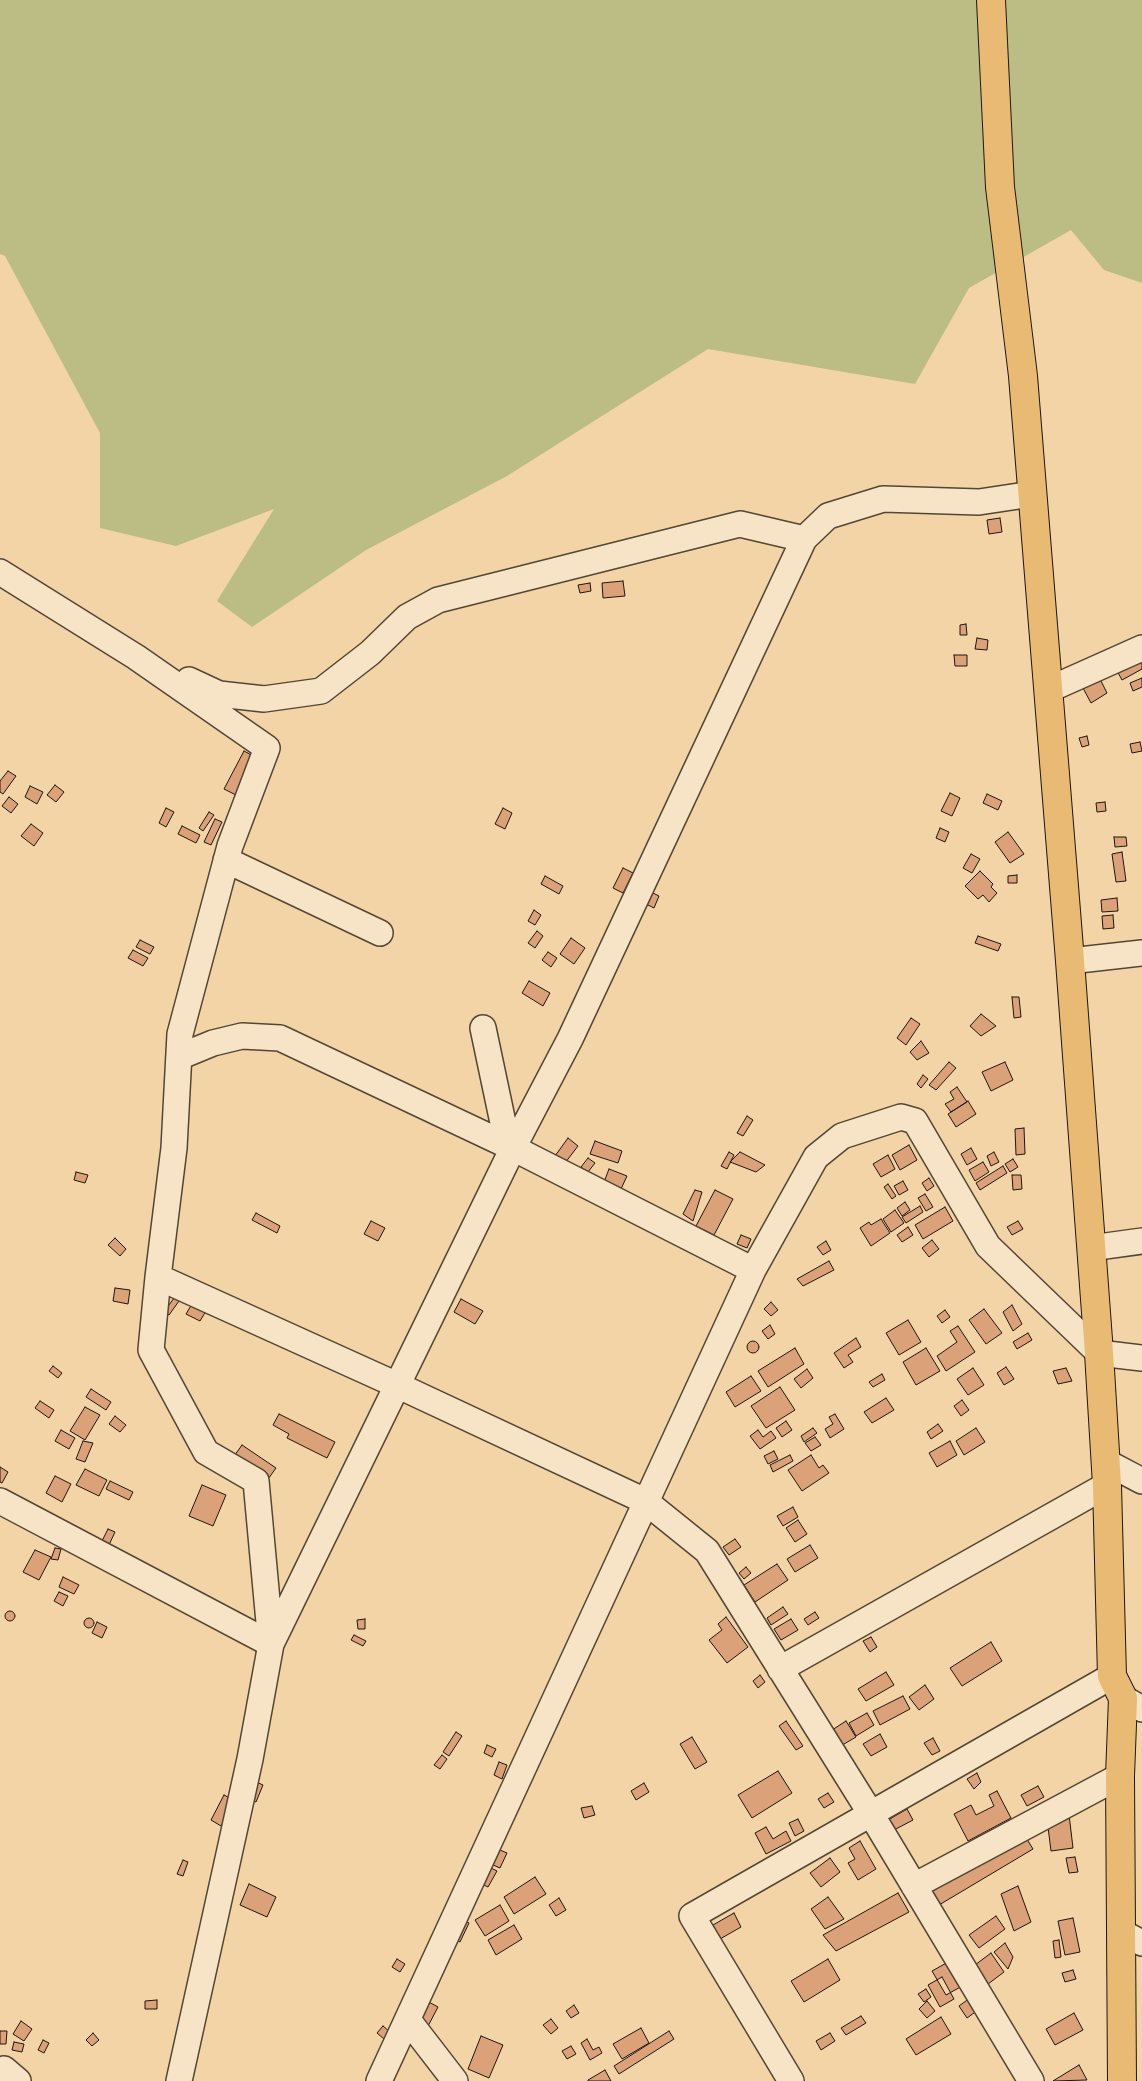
<!DOCTYPE html>
<style>
body{margin:0}
canvas{display:block;background:#f2d4a6}
</style>
<canvas width="1142" height="2081"></canvas>
<script>
const context = document.querySelector('canvas').getContext('2d');
context.lineJoin = 'round';
function fillPath(path, color) {
  context.fillStyle = color;
  context.fill(path, 'evenodd');
}
function poly(rows) {
  const path = new Path2D();
  for (const r of rows) {
    if (r.length === 3) {
      path.moveTo(r[0] + r[2], r[1]);
      path.arc(r[0], r[1], r[2], 0, 2 * Math.PI);
      continue;
    }
    path.moveTo(r[0], r[1]);
    for (let i = 2; i < r.length; i += 2) path.lineTo(r[i], r[i + 1]);
  }
  return path;
}
function strokePath(path, color, width, dash) {
  context.strokeStyle = color;
  context.lineWidth = width;
  context.lineCap = dash ? 'butt' : 'round';
  context.setLineDash(dash || []);
  context.stroke(path);
}
const green = poly([
 [0,0,1142,0,1142,283,1104,270,1071,230,969,288,915,384,708,349,507,476,366,550,252,627,217,601,274,509,176,546,100,528,100,433,5,256,0,254]
]);
const building = poly([
 [1000,518,1002,532,989,534,987,520,1000,518],
 [623,581,625,596,603,598,602,583,623,581],
 [590,583,591,591,580,593,578,585,590,583],
 [966,624,967,635,960,635,960,625,966,624],
 [977,638,988,640,987,650,975,649,977,638],
 [954,655,967,655,967,666,955,666,954,655],
 [1142,658,1142,669,1122,680,1116,669,1142,658],
 [1142,678,1142,687,1133,691,1130,683,1142,678],
 [1100,679,1107,693,1091,703,1083,688,1100,679],
 [1087,736,1089,745,1082,747,1079,738,1087,736],
 [1140,742,1142,751,1132,753,1130,744,1140,742],
 [244,751,255,757,236,795,224,789,244,751],
 [8,771,16,776,3,794,0,792,0,781,8,771],
 [55,785,64,792,56,802,47,795,55,785],
 [30,786,43,792,37,804,25,797,30,786],
 [950,793,960,798,952,816,941,811,950,793],
 [987,794,1002,801,998,810,983,803,987,794],
 [9,797,18,804,11,813,2,806,9,797],
 [1105,802,1106,811,1097,812,1096,803,1105,802],
 [166,808,174,812,166,827,159,823,166,808],
 [503,808,512,813,505,829,495,824,503,808],
 [209,812,214,815,203,831,199,828,209,812],
 [215,819,222,822,211,845,204,842,215,819],
 [31,824,43,833,34,846,21,836,31,824],
 [182,826,200,835,196,843,178,834,182,826],
 [940,828,949,832,945,842,936,838,940,828],
 [1008,832,1024,854,1010,863,995,842,1008,832],
 [1114,837,1126,837,1127,846,1115,847,1114,837],
 [1122,852,1126,881,1116,882,1112,854,1122,852],
 [971,854,980,859,972,873,963,868,971,854],
 [623,868,633,873,623,893,613,888,623,868],
 [980,871,993,884,991,887,997,893,989,902,983,895,978,899,965,886,980,871],
 [1017,875,1017,883,1008,883,1008,876,1017,875],
 [545,876,563,886,559,894,541,884,545,876],
 [649,891,659,896,654,908,644,903,649,891],
 [1117,898,1118,911,1102,912,1101,900,1117,898],
 [534,910,541,915,535,925,528,921,534,910],
 [1113,915,1114,928,1103,929,1102,916,1113,915],
 [537,931,543,936,535,948,528,943,537,931],
 [978,936,1001,944,998,951,975,943,978,936],
 [571,938,585,948,574,964,560,954,571,938],
 [140,940,154,947,150,954,136,947,140,940],
 [133,950,148,958,143,966,128,958,133,950],
 [548,952,557,958,551,967,542,960,548,952],
 [529,981,550,993,543,1006,522,993,529,981],
 [1012,997,1019,997,1021,1017,1014,1018,1012,997],
 [981,1014,996,1026,981,1036,970,1026,981,1014],
 [911,1018,920,1024,906,1045,897,1038,911,1018],
 [921,1041,929,1053,917,1060,910,1052,921,1041],
 [949,1062,956,1068,936,1090,929,1085,949,1062],
 [1005,1062,1013,1080,991,1091,982,1072,1005,1062],
 [923,1075,928,1079,921,1088,917,1084,923,1075],
 [957,1087,967,1102,951,1112,945,1104,954,1099,950,1092,957,1087],
 [968,1101,976,1114,956,1127,948,1114,968,1101],
 [747,1116,753,1120,743,1136,737,1133,747,1116],
 [1024,1128,1025,1154,1016,1155,1015,1129,1024,1128],
 [568,1138,578,1146,565,1163,555,1156,568,1138],
 [595,1141,622,1151,618,1163,590,1154,595,1141],
 [909,1145,917,1160,900,1170,892,1155,909,1145],
 [971,1148,977,1159,967,1165,961,1154,971,1148],
 [729,1152,734,1155,727,1169,721,1166,729,1152],
 [740,1152,765,1165,756,1172,730,1162,740,1152],
 [994,1152,999,1162,991,1166,987,1156,994,1152],
 [888,1155,895,1169,881,1177,873,1164,888,1155],
 [588,1158,595,1163,588,1172,581,1167,588,1158],
 [1013,1159,1018,1167,1010,1172,1005,1164,1013,1159],
 [983,1162,989,1172,975,1181,969,1170,983,1162],
 [1003,1166,1007,1173,980,1190,976,1183,1003,1166],
 [609,1169,627,1176,621,1189,604,1182,609,1169],
 [76,1172,88,1175,85,1183,74,1180,76,1172],
 [1012,1175,1021,1175,1022,1189,1013,1190,1012,1175],
 [929,1178,934,1186,927,1191,922,1183,929,1178],
 [903,1181,908,1190,899,1195,894,1186,903,1181],
 [888,1184,896,1196,892,1199,884,1187,888,1184],
 [695,1190,702,1192,693,1221,683,1214,695,1190],
 [715,1190,733,1199,714,1235,696,1226,715,1190],
 [925,1194,933,1207,926,1211,918,1198,925,1194],
 [905,1202,910,1210,902,1216,897,1208,905,1202],
 [920,1206,923,1212,906,1223,902,1217,920,1206],
 [945,1207,953,1221,923,1239,915,1225,945,1207],
 [895,1210,904,1223,891,1232,883,1219,895,1210],
 [256,1213,280,1226,277,1233,252,1220,256,1213],
 [881,1219,890,1233,871,1246,860,1228,869,1222,871,1225,881,1219],
 [371,1221,385,1228,378,1241,364,1234,371,1221],
 [1018,1221,1023,1229,1012,1235,1007,1227,1018,1221],
 [908,1227,913,1235,902,1242,897,1235,908,1227],
 [741,1235,751,1239,747,1248,737,1244,741,1235],
 [115,1238,126,1249,120,1256,108,1245,115,1238],
 [932,1240,939,1249,929,1257,922,1248,932,1240],
 [826,1241,831,1250,823,1255,817,1247,826,1241],
 [829,1261,834,1270,803,1286,797,1279,829,1261],
 [115,1288,130,1290,128,1304,113,1301,115,1288],
 [174,1298,179,1301,169,1315,164,1312,174,1298],
 [461,1299,483,1311,475,1324,454,1312,461,1299],
 [771,1302,778,1310,771,1316,764,1309,771,1302],
 [192,1304,206,1311,200,1321,186,1314,192,1304],
 [1012,1305,1022,1324,1013,1331,1003,1312,1012,1305],
 [984,1309,1002,1333,986,1344,969,1320,984,1309],
 [945,1310,950,1317,942,1323,937,1316,945,1310],
 [908,1320,921,1342,899,1355,886,1333,908,1320],
 [770,1325,775,1334,768,1339,762,1331,770,1325],
 [958,1326,975,1352,946,1371,937,1356,957,1342,950,1331,958,1326],
 [1028,1333,1032,1340,1017,1349,1013,1342,1028,1333],
 [856,1338,861,1347,848,1355,853,1362,844,1368,834,1353,856,1338],
 [753,1347,6],
 [795,1348,804,1364,768,1387,758,1371,795,1348],
 [926,1348,940,1371,916,1385,903,1362,926,1348],
 [53,1366,62,1373,58,1378,49,1371,53,1366],
 [1006,1367,1014,1379,1004,1385,997,1373,1006,1367],
 [973,1368,984,1385,968,1395,957,1379,973,1368],
 [1066,1368,1072,1381,1058,1384,1053,1371,1066,1368],
 [807,1369,813,1378,801,1388,794,1379,807,1369],
 [882,1374,885,1380,873,1387,869,1382,882,1374],
 [751,1376,761,1391,735,1407,726,1392,751,1376],
 [780,1387,795,1410,766,1428,751,1406,780,1387],
 [91,1389,111,1402,106,1410,86,1397,91,1389],
 [886,1398,894,1410,872,1423,864,1412,886,1398],
 [962,1400,969,1410,961,1416,954,1406,962,1400],
 [40,1401,54,1410,49,1418,35,1408,40,1401],
 [85,1407,100,1415,85,1440,70,1431,85,1407],
 [279,1414,335,1442,327,1458,287,1438,289,1434,273,1425,279,1414],
 [835,1414,844,1429,830,1438,825,1429,833,1424,829,1417,835,1414],
 [115,1416,126,1425,120,1432,109,1424,115,1416],
 [786,1421,792,1430,782,1437,776,1428,786,1421],
 [938,1424,943,1431,931,1439,927,1432,938,1424],
 [813,1428,817,1433,804,1442,801,1436,813,1428],
 [976,1428,985,1442,964,1455,956,1441,976,1428],
 [61,1430,75,1438,69,1449,55,1441,61,1430],
 [758,1430,763,1437,771,1431,776,1438,760,1449,750,1436,758,1430],
 [815,1437,821,1445,811,1451,805,1443,815,1437],
 [83,1441,93,1443,85,1462,76,1459,83,1441],
 [950,1441,957,1455,937,1467,929,1453,950,1441],
 [242,1445,276,1468,266,1482,232,1459,242,1445],
 [774,1451,778,1459,768,1464,764,1456,774,1451],
 [790,1455,793,1461,773,1472,770,1465,790,1455],
 [811,1455,819,1468,823,1465,829,1473,802,1491,788,1470,811,1455],
 [0,1467,8,1472,2,1483,0,1482,0,1467],
 [85,1469,107,1480,99,1496,76,1485,85,1469],
 [55,1476,71,1484,62,1502,46,1493,55,1476],
 [110,1481,133,1492,129,1500,106,1489,110,1481],
 [202,1485,226,1495,213,1526,189,1516,202,1485],
 [793,1507,798,1517,783,1526,777,1516,793,1507],
 [798,1520,807,1534,795,1542,786,1528,798,1520],
 [108,1529,115,1532,108,1547,101,1543,108,1529],
 [735,1539,741,1547,729,1555,723,1547,735,1539],
 [810,1545,818,1558,795,1572,787,1559,810,1545],
 [55,1548,61,1549,58,1560,51,1559,55,1548],
 [35,1550,51,1557,39,1580,23,1572,35,1550],
 [777,1564,788,1580,755,1602,744,1585,777,1564],
 [746,1567,751,1573,744,1579,739,1573,746,1567],
 [63,1577,79,1585,74,1594,59,1587,63,1577],
 [59,1592,68,1596,63,1606,54,1601,59,1592],
 [783,1607,788,1614,771,1625,767,1618,783,1607],
 [10,1616,5],
 [815,1612,819,1618,808,1625,804,1619,815,1612],
 [726,1617,748,1647,727,1663,709,1640,722,1630,718,1624,726,1617],
 [89,1623,5],
 [365,1619,365,1629,358,1629,357,1620,365,1619],
 [791,1619,798,1630,781,1640,774,1629,791,1619],
 [97,1622,107,1627,102,1638,92,1633,97,1622],
 [354,1635,366,1641,363,1646,351,1640,354,1635],
 [871,1637,877,1647,870,1652,863,1641,871,1637],
 [991,1642,1002,1661,962,1686,950,1668,991,1642],
 [886,1672,894,1685,866,1701,858,1689,886,1672],
 [760,1675,765,1682,758,1688,753,1681,760,1675],
 [925,1685,934,1699,919,1710,909,1697,925,1685],
 [903,1696,910,1709,880,1725,873,1711,903,1696],
 [867,1713,874,1725,856,1736,849,1723,867,1713],
 [786,1721,803,1746,796,1750,779,1726,786,1721],
 [846,1721,856,1737,839,1747,829,1732,846,1721],
 [456,1732,462,1736,449,1756,443,1752,456,1732],
 [880,1734,887,1747,871,1756,863,1744,880,1734],
 [692,1737,707,1762,695,1769,680,1744,692,1737],
 [933,1738,940,1751,932,1755,924,1743,933,1738],
 [487,1745,496,1749,492,1757,484,1753,487,1745],
 [442,1755,447,1759,440,1769,434,1765,442,1755],
 [499,1762,507,1765,502,1779,494,1775,499,1762],
 [778,1771,792,1793,752,1818,738,1795,778,1771],
 [977,1773,981,1782,974,1789,967,1779,977,1773],
 [254,1781,263,1785,256,1802,247,1799,254,1781],
 [644,1783,649,1792,636,1800,631,1791,644,1783],
 [1038,1786,1044,1797,1027,1806,1021,1795,1038,1786],
 [997,1791,1011,1818,968,1841,954,1814,971,1805,976,1815,994,1806,989,1795,997,1791],
 [828,1793,834,1802,824,1808,818,1799,828,1793],
 [224,1795,235,1801,221,1826,211,1820,224,1795],
 [592,1806,595,1815,584,1818,581,1808,592,1806],
 [1068,1806,1073,1848,1051,1851,1048,1827,1068,1806],
 [907,1809,913,1820,894,1830,888,1820,907,1809],
 [798,1819,804,1831,795,1836,789,1823,798,1819],
 [766,1827,773,1839,786,1831,791,1841,766,1854,755,1833,766,1827],
 [1025,1836,1033,1849,939,1905,931,1892,1025,1836],
 [860,1841,876,1869,858,1880,848,1863,855,1859,849,1848,860,1841],
 [500,1850,507,1853,500,1868,493,1865,500,1850],
 [1075,1857,1078,1872,1069,1873,1066,1858,1075,1857],
 [830,1858,840,1872,821,1887,810,1873,830,1858],
 [183,1860,188,1862,183,1876,177,1874,183,1860],
 [491,1868,497,1871,488,1887,482,1884,491,1868],
 [535,1877,546,1894,514,1914,504,1897,535,1877],
 [249,1884,276,1897,267,1917,240,1905,249,1884],
 [1018,1886,1031,1922,1014,1931,1001,1894,1018,1886],
 [898,1893,909,1912,836,1951,823,1935,898,1893],
 [828,1897,844,1919,825,1929,811,1909,828,1897],
 [559,1898,566,1910,556,1916,549,1905,559,1898],
 [500,1905,509,1921,485,1936,475,1920,500,1905],
 [734,1913,741,1927,720,1939,713,1925,734,1913],
 [996,1916,1005,1929,979,1948,969,1935,996,1916],
 [1073,1918,1080,1952,1065,1955,1058,1921,1073,1918],
 [460,1919,469,1923,460,1942,451,1937,460,1919],
 [514,1925,522,1939,496,1955,488,1940,514,1925],
 [1059,1940,1061,1957,1055,1958,1053,1941,1059,1940],
 [1005,1943,1013,1957,1008,1969,994,1952,1005,1943],
 [991,1953,1004,1972,988,1984,975,1965,991,1953],
 [397,1959,405,1964,400,1972,392,1967,397,1959],
 [828,1959,840,1980,804,2002,791,1981,828,1959],
 [950,1961,964,1985,946,1995,932,1971,950,1961],
 [1073,1970,1076,1979,1065,1982,1062,1973,1073,1970],
 [942,1977,954,1999,940,2007,928,1985,942,1977],
 [926,1989,931,1997,924,2002,918,1994,926,1989],
 [970,1998,978,2010,967,2018,959,2006,970,1998],
 [157,2000,157,2009,145,2009,145,2001,157,2000],
 [427,2001,438,2007,426,2030,415,2024,427,2001],
 [927,2001,935,2011,927,2018,919,2009,927,2001],
 [574,2005,579,2013,571,2018,566,2011,574,2005],
 [1074,2013,1083,2030,1055,2045,1046,2029,1074,2013],
 [861,2016,866,2023,846,2035,841,2028,861,2016],
 [941,2017,951,2034,916,2055,906,2039,941,2017],
 [551,2019,558,2028,551,2034,543,2025,551,2019],
 [21,2021,32,2029,24,2041,13,2034,21,2021],
 [383,2026,390,2032,384,2039,377,2033,383,2026],
 [641,2028,649,2043,622,2059,613,2044,641,2028],
 [0,2031,7,2031,6,2044,0,2044,0,2031],
 [669,2031,674,2039,619,2074,614,2066,669,2031],
 [93,2033,99,2040,92,2046,86,2040,93,2033],
 [830,2033,835,2041,821,2050,816,2041,830,2033],
 [481,2036,503,2045,489,2078,468,2069,481,2036],
 [587,2039,593,2050,599,2047,602,2053,590,2060,581,2043,587,2039],
 [43,2040,49,2043,44,2053,38,2050,43,2040],
 [14,2042,24,2044,22,2052,12,2050,14,2042],
 [571,2046,576,2054,567,2059,562,2051,571,2046],
 [1079,2065,1087,2080,1053,2081,1079,2065],
 [605,2070,611,2081,588,2081,588,2080,605,2070]
]);
const minor = poly([
 [0,572,136,657,267,748,230,846,180,1034,174,1148,158,1277,151,1350,206,1452,256,1481,271,1644,250,1759,179,2081],
 [189,680,219,694,264,699,321,691,370,653,407,617,438,600,740,524,804,539,828,516,883,499,979,502,1032,494],
 [1048,690,1142,648],
 [226,860,380,933],
 [1070,961,1142,953],
 [483,1028,506,1137,513,1148],
 [179,1057,213,1043,242,1036,280,1038,513,1148,753,1270],
 [1091,1248,1142,1241],
 [158,1277,399,1386,645,1501,707,1551,871,1814,1031,2081],
 [1106,1462,1142,1481],
 [0,1501,271,1644,513,1148,570,1039,804,539],
 [780,1669,1107,1485],
 [1123,1698,1142,1709],
 [914,1886,1120,1776],
 [1121,1932,1142,1943],
 [408,2020,455,2081],
 [4,2069,18,2081],
 [379,2081,753,1270,816,1157,842,1136,901,1117,915,1121,988,1246,1099,1353,1142,1358],
 [791,2081,692,1916,1112,1676]
]);
const major = poly([
 [991,0,1000,187,1023,376,1070,961,1099,1353,1107,1485,1112,1676,1123,1698,1120,1776,1122,2081]
]);
fillPath(green, '#bcbc85');
fillPath(building, '#dba179');
strokePath(building, '#20160e', 1);
strokePath(minor, '#544634', 28);
strokePath(major, '#20160e', 30);
strokePath(minor, '#f7e3c5', 25);
strokePath(major, '#e9ba73', 28);
</script>
